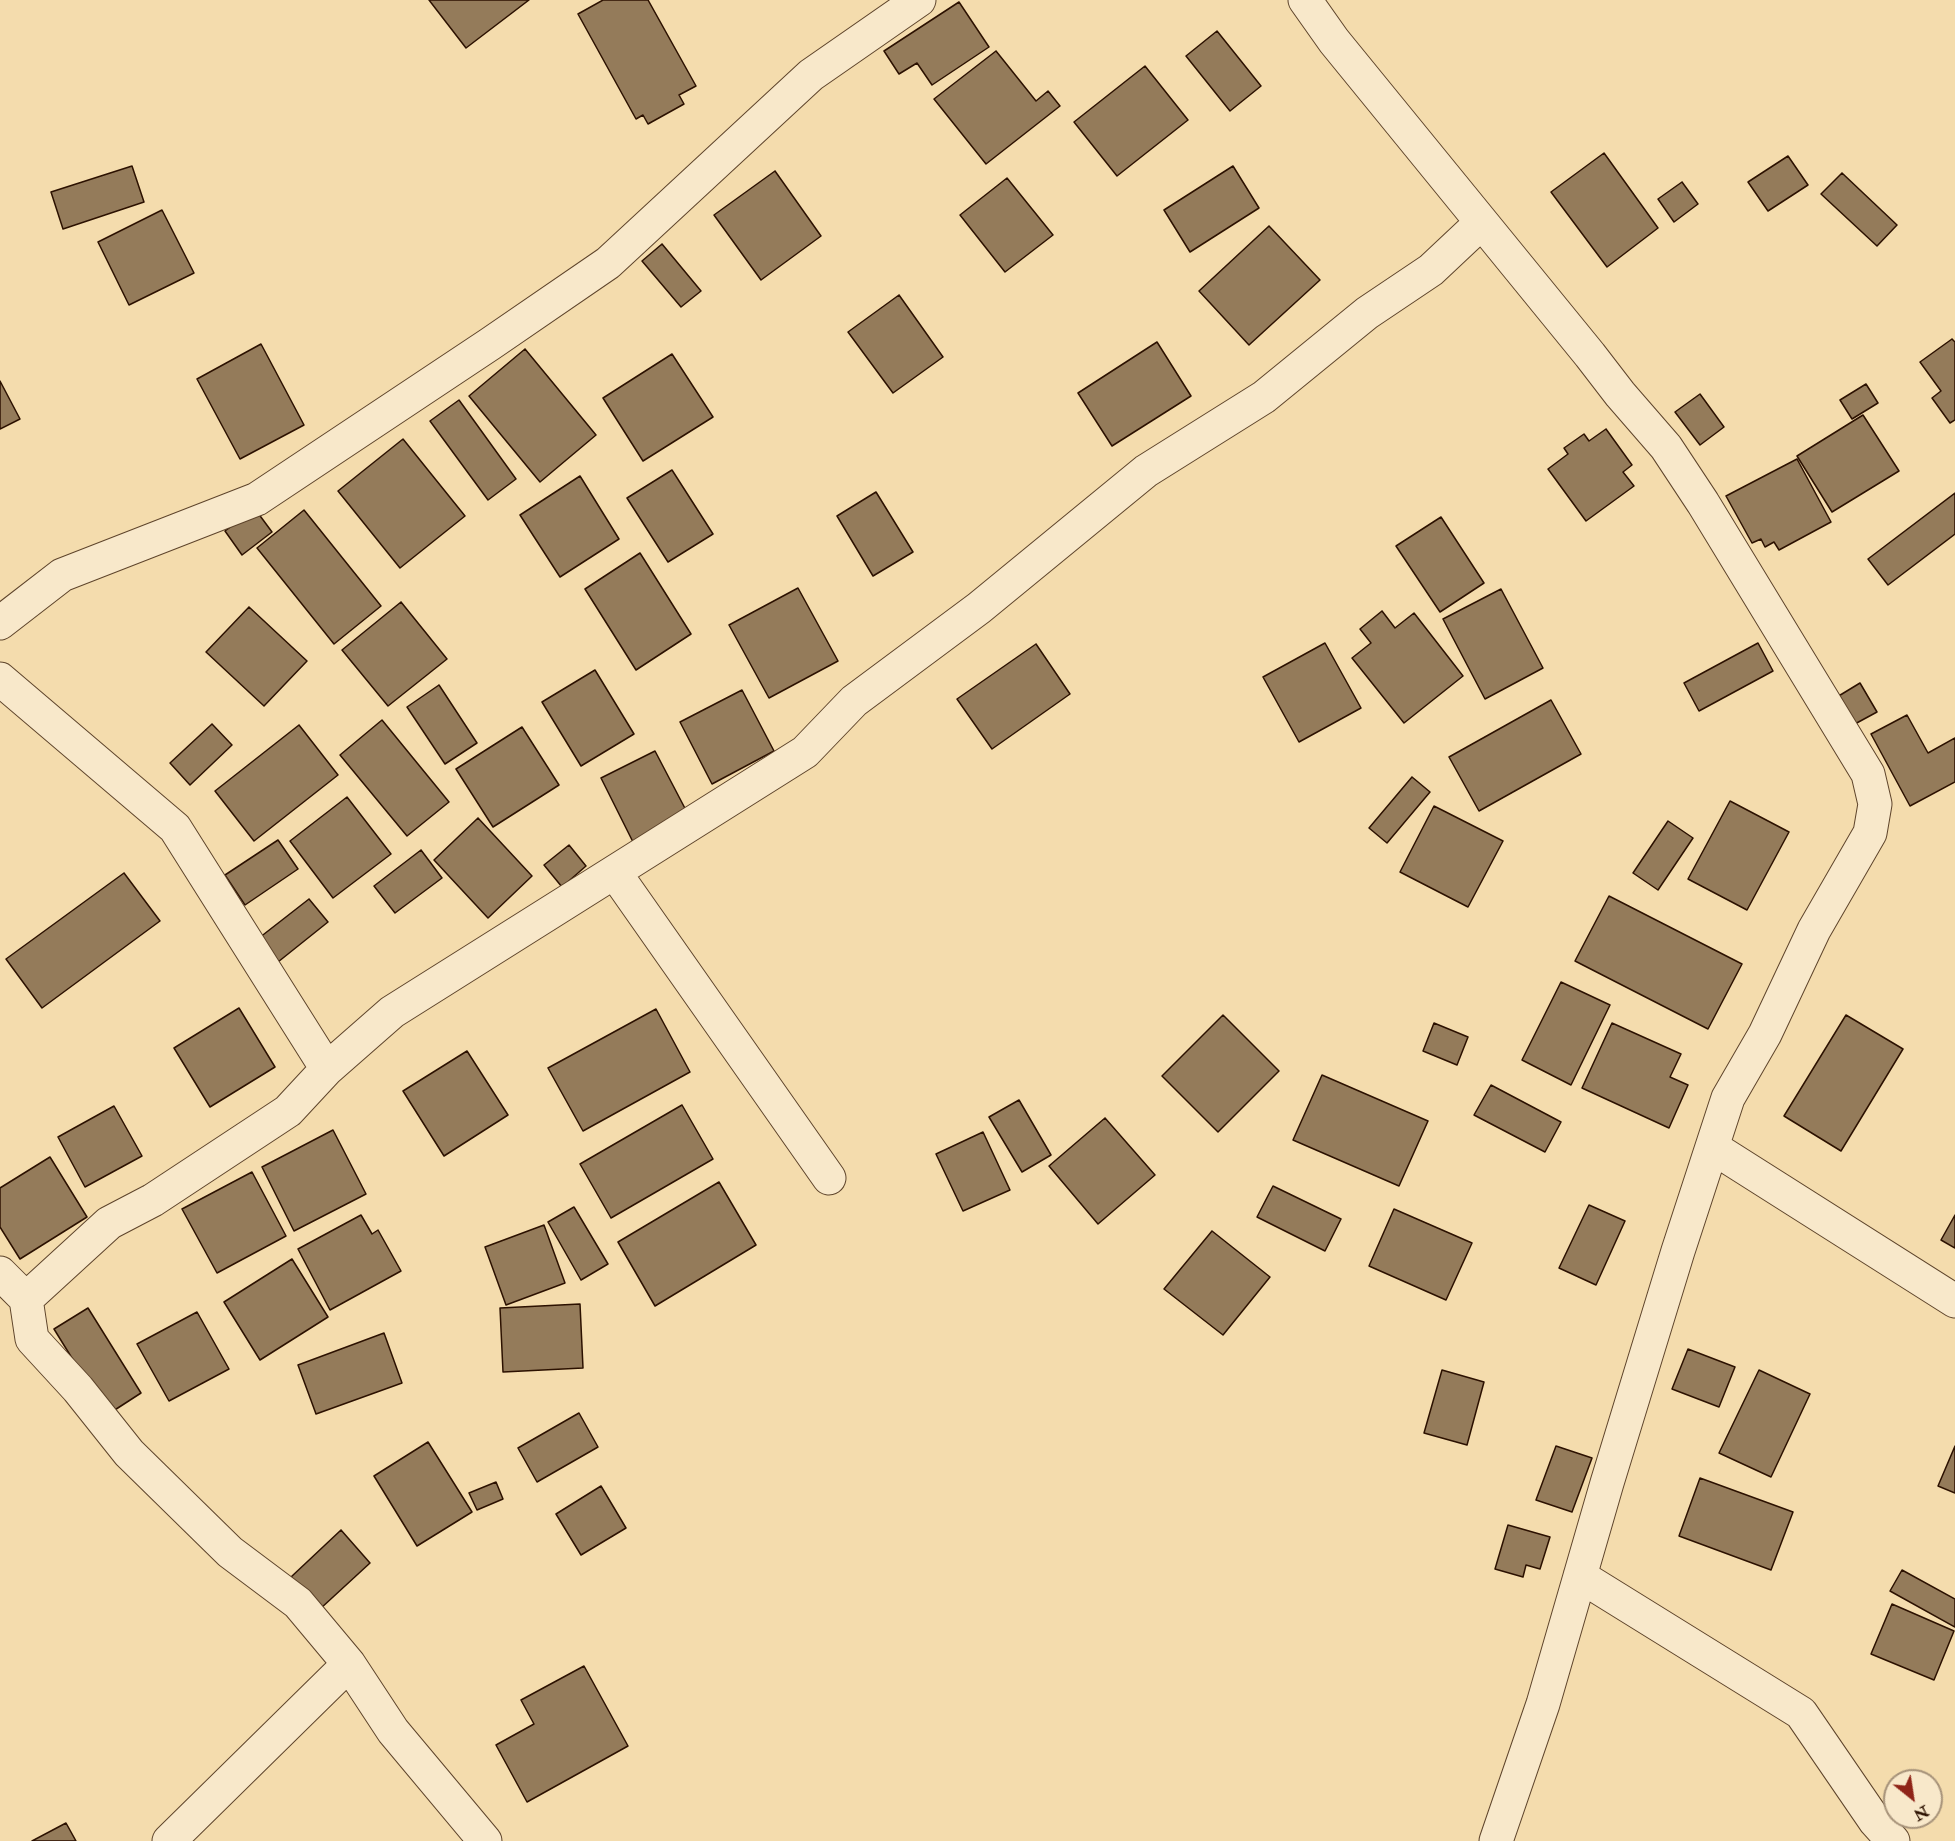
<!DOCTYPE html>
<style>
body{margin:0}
#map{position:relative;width:1955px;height:1841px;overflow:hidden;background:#f4dcad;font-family:"IM FELL Double Pica",serif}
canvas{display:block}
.north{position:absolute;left:1883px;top:1769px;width:60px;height:60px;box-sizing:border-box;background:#f8e8ca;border:2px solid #a69279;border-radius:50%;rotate:150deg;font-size:16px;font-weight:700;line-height:24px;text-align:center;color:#2c1100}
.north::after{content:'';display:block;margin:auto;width:21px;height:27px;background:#8f2418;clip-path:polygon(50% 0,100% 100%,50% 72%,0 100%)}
</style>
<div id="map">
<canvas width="1955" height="1841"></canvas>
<div class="north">N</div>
</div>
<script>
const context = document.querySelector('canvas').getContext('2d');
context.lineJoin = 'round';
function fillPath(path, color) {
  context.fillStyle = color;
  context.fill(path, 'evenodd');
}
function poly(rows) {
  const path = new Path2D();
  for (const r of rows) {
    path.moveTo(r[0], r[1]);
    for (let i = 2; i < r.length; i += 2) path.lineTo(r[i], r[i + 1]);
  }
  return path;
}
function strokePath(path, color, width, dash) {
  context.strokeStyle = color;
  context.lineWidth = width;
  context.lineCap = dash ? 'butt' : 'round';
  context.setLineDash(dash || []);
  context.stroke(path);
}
const building = poly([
 [429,0,529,0,466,48,429,0],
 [603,0,648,0,696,86,679,95,684,104,648,124,643,115,636,119,578,14,603,0],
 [959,2,989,47,932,85,917,63,899,74,884,51,959,2],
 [1217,31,1261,86,1230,111,1186,56,1217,31],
 [996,51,1036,101,1048,91,1060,106,986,164,934,99,996,51],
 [1145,66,1188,120,1117,176,1074,122,1145,66],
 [1604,153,1658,228,1607,267,1551,192,1604,153],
 [1788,156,1808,185,1768,211,1748,182,1788,156],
 [132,166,144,202,63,229,51,192,132,166],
 [1233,166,1259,208,1190,252,1164,210,1233,166],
 [775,171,821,236,761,280,714,215,775,171],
 [1842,173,1897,225,1877,246,1821,194,1842,173],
 [1007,178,1053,235,1005,272,960,215,1007,178],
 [1682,182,1698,204,1674,222,1658,199,1682,182],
 [162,210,194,273,129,305,98,242,162,210],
 [1269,226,1320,280,1249,345,1199,291,1269,226],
 [662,244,701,291,681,307,642,261,662,244],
 [899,295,943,357,893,393,848,332,899,295],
 [1952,339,1955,342,1955,420,1950,423,1932,398,1941,391,1920,362,1952,339],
 [1157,342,1191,396,1112,446,1078,393,1157,342],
 [261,344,304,425,240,459,197,379,261,344],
 [525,349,596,435,540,482,469,396,525,349],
 [672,354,713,417,643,461,603,398,672,354],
 [0,381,20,419,0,429,0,381],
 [1866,384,1878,403,1852,419,1840,400,1866,384],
 [1700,394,1724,427,1700,445,1675,412,1700,394],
 [459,400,516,479,488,500,430,421,459,400],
 [1863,415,1899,471,1832,512,1797,456,1863,415],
 [1606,429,1632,465,1623,472,1634,486,1586,521,1548,469,1568,454,1564,448,1584,434,1589,441,1606,429],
 [403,439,465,516,400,568,338,491,403,439],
 [1797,459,1831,522,1779,550,1774,542,1765,547,1761,539,1752,543,1726,496,1797,459],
 [672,470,713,534,668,562,627,498,672,470],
 [580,476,619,539,560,577,520,515,580,476],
 [876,492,913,552,873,576,837,516,876,492],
 [1955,493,1955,534,1888,585,1868,559,1955,493],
 [255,509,272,532,242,555,225,531,255,509],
 [304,510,381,606,334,644,257,548,304,510],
 [1441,517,1484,583,1440,612,1396,546,1441,517],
 [640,553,691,634,636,670,585,589,640,553],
 [798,588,838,661,769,698,729,625,798,588],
 [1501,589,1543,668,1485,699,1443,619,1501,589],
 [401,602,447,659,388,706,342,650,401,602],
 [249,607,307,661,264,706,206,652,249,607],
 [1382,611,1395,628,1414,613,1463,676,1404,723,1352,658,1371,643,1360,629,1382,611],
 [1325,643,1361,708,1299,742,1263,677,1325,643],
 [1758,643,1773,671,1699,711,1684,683,1758,643],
 [1036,644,1070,694,992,749,957,699,1036,644],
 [595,670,634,734,581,766,542,702,595,670],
 [1860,683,1877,712,1853,725,1837,697,1860,683],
 [439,685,477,743,445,764,407,707,439,685],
 [742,690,774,751,712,784,680,722,742,690],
 [1551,700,1581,754,1479,811,1449,757,1551,700],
 [1907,715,1928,753,1955,738,1955,782,1910,806,1871,734,1907,715],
 [382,720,449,802,407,836,340,755,382,720],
 [212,724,232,745,190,785,170,763,212,724],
 [299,725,338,775,254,841,215,791,299,725],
 [522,727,559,785,493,827,456,769,522,727],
 [655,751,689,816,634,844,601,778,655,751],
 [1412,777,1430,792,1387,843,1369,828,1412,777],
 [347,797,391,854,333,898,290,841,347,797],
 [1730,801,1789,832,1747,910,1688,879,1730,801],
 [1434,806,1503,841,1468,907,1400,872,1434,806],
 [478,818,532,876,488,918,434,860,478,818],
 [1668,821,1693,838,1658,890,1633,873,1668,821],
 [278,840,298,869,245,905,225,875,278,840],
 [569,845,586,866,562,887,544,865,569,845],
 [421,850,442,878,395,913,374,886,421,850],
 [124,873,160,921,42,1008,6,959,124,873],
 [1609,896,1742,964,1708,1029,1575,961,1609,896],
 [309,899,328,922,278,962,259,938,309,899],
 [1561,982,1610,1005,1571,1085,1522,1060,1561,982],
 [239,1008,275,1067,210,1107,174,1048,239,1008],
 [656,1009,690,1072,583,1131,548,1068,656,1009],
 [1223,1015,1279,1071,1218,1132,1162,1076,1223,1015],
 [1846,1015,1903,1049,1841,1151,1784,1116,1846,1015],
 [1434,1023,1468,1037,1457,1065,1423,1051,1434,1023],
 [1612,1023,1681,1054,1670,1077,1688,1085,1669,1128,1582,1088,1612,1023],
 [467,1051,508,1115,444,1156,403,1091,467,1051],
 [1322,1075,1428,1121,1399,1186,1293,1140,1322,1075],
 [1491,1085,1561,1122,1545,1152,1474,1115,1491,1085],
 [1019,1100,1051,1155,1022,1172,989,1117,1019,1100],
 [682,1105,713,1159,611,1218,580,1164,682,1105],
 [114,1106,142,1156,85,1187,58,1137,114,1106],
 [1105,1118,1155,1175,1098,1224,1049,1166,1105,1118],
 [333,1130,366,1194,294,1231,262,1167,333,1130],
 [983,1132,1010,1190,963,1211,936,1154,983,1132],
 [50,1157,87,1217,20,1259,0,1227,0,1188,50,1157],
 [252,1172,286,1236,217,1273,182,1209,252,1172],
 [719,1182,756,1245,655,1306,618,1242,719,1182],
 [1273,1186,1341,1219,1325,1251,1257,1217,1273,1186],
 [1589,1205,1625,1221,1596,1285,1559,1268,1589,1205],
 [574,1207,608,1264,581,1280,548,1222,574,1207],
 [1394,1209,1472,1243,1446,1300,1369,1266,1394,1209],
 [361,1215,372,1234,378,1230,401,1271,330,1310,298,1249,361,1215],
 [1955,1215,1955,1248,1941,1240,1955,1215],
 [544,1225,565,1283,506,1305,485,1247,544,1225],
 [1212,1231,1270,1277,1223,1335,1164,1289,1212,1231],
 [292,1259,328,1317,260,1360,224,1302,292,1259],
 [580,1304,583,1368,503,1372,500,1308,580,1304],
 [88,1308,141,1393,107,1415,54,1329,88,1308],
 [197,1312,229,1369,169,1401,137,1344,197,1312],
 [384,1333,402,1383,316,1414,298,1365,384,1333],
 [1688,1349,1735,1367,1719,1407,1672,1389,1688,1349],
 [1442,1370,1484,1382,1467,1445,1424,1433,1442,1370],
 [1759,1370,1810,1394,1771,1477,1719,1453,1759,1370],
 [579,1413,598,1447,537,1482,518,1448,579,1413],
 [428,1442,472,1512,417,1546,374,1476,428,1442],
 [1556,1446,1592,1458,1572,1512,1536,1500,1556,1446],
 [1955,1446,1955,1493,1938,1486,1955,1446],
 [1700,1478,1793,1512,1771,1570,1679,1536,1700,1478],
 [496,1482,503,1499,477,1510,469,1493,496,1482],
 [601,1486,626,1528,581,1555,556,1514,601,1486],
 [1508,1525,1550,1537,1540,1569,1526,1565,1523,1577,1495,1569,1508,1525],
 [341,1530,370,1563,320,1609,291,1577,341,1530],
 [1902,1570,1955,1599,1955,1627,1890,1591,1902,1570],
 [1892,1604,1954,1631,1934,1680,1871,1654,1892,1604],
 [584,1666,628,1746,527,1802,496,1745,534,1724,521,1700,584,1666],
 [66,1823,76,1841,32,1841,66,1823]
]);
const minor = poly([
 [1305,0,1334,41,1590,355,1620,394,1666,447,1703,503,1868,774,1875,804,1870,833,1814,930,1765,1034,1728,1098,1678,1251,1607,1483,1543,1704,1496,1841],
 [0,623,62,575,257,499,490,344,608,263,811,75,919,0],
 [0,679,175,828,327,1069],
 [615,873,829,1178],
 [1712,1147,1955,1301],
 [0,1273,26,1299],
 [1580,1576,1801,1713,1875,1821,1893,1841],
 [169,1841,349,1664],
 [485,1841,393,1731,349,1664,298,1603,230,1552,129,1453,78,1389,32,1339,26,1299,109,1223,153,1200,288,1111,327,1069,392,1012,805,752,854,701,979,608,1146,471,1264,397,1367,313,1431,270,1481,223]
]);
fillPath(building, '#947b5a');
strokePath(building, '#2c1100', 1.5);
strokePath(minor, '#5e442b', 35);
strokePath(minor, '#f8e8ca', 33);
</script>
